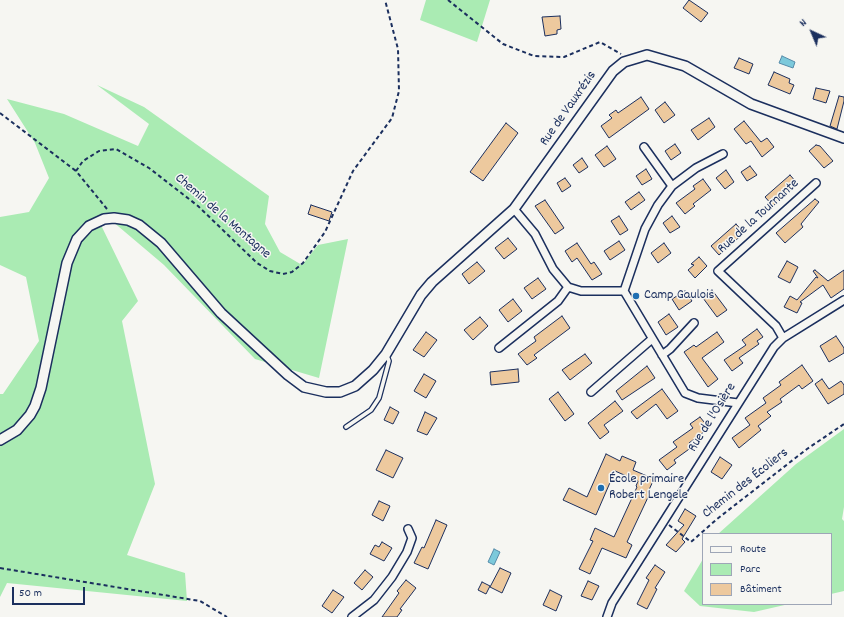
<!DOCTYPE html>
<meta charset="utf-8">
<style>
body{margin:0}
#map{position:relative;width:844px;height:617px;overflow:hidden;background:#f6f6f2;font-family:Dekko,sans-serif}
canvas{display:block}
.legend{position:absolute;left:702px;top:533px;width:130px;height:72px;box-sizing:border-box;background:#f6f6f2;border:1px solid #9ea6b7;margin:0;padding:5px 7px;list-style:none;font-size:12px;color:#1b2f5e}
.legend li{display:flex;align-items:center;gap:8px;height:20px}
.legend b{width:20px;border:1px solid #9ea6b7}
.north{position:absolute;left:792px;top:12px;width:40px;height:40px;-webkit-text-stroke:3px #f6f6f2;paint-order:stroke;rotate:316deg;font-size:11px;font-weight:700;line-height:16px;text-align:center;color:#1b2f5e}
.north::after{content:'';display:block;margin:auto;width:14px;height:18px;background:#1b2f5e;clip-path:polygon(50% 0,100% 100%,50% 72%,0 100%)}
.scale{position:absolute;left:12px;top:587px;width:73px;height:18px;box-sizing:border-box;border:2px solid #1b2f5e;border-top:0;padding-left:5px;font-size:12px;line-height:14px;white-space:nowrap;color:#1b2f5e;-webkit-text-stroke:3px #f6f6f2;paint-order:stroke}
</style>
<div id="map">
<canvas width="844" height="617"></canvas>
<ul class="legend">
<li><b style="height:5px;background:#f6f6f2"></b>Route</li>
<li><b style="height:11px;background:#aaebb3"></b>Parc</li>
<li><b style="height:11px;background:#edc99e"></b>Bâtiment</li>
</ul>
<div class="north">N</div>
<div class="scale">50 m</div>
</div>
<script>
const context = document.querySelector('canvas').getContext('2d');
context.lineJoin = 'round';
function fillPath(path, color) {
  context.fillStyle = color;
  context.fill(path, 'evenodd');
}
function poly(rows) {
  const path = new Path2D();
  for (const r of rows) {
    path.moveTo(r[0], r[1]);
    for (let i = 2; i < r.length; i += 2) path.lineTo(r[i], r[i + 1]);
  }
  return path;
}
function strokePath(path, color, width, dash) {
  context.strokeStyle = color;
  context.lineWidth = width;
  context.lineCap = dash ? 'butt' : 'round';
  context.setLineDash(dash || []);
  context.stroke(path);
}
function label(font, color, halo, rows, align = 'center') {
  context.font = font + ' Dekko,sans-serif';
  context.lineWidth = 3;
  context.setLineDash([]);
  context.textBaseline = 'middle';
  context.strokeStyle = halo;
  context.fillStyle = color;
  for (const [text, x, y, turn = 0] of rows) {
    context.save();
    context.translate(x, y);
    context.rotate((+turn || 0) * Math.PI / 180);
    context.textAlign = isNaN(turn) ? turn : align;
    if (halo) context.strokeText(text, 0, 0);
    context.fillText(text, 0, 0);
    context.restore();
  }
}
const green = poly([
 [426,0,490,0,477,42,420,20],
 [97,85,144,107,269,196,265,224,280,252,302,265,318,245,348,239,319,378,255,359,164,265,112,221,99,221,138,301,122,321,155,484,127,555,185,573,187,601,7,583,0,597,0,394,3,394,39,341,26,277,0,265,0,217,29,212,49,178,35,143,7,99,64,114,138,146,149,124],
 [844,429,844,507,842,519,844,521,844,591,831,594,831,534,718,534,796,464],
 [703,559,703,604,789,604,754,612,700,606,684,591]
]);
const water = poly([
 [782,56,795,62,793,68,779,63,782,56],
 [494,549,500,552,494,565,488,562,494,549]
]);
const building = poly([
 [689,0,708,13,701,22,683,8,689,0],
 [560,16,561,29,557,30,557,34,545,36,542,17,560,16],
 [739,58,753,64,749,74,734,68,739,58],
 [774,72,790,79,789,83,794,85,790,94,768,85,774,72],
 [816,88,830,91,826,103,813,99,816,88],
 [839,96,844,97,844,101,837,129,830,126,839,96],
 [641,97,649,109,609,138,601,126,612,118,609,115,616,110,618,113,641,97],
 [665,102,675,115,664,123,655,110,665,102],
 [709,118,715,127,698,140,691,130,709,118],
 [744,121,761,142,767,138,774,147,762,157,751,141,746,144,734,129,744,121],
 [506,123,518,133,483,181,470,172,506,123],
 [675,144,681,153,671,160,665,151,675,144],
 [816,145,820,146,833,161,824,168,809,151,816,145],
 [607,146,616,159,604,167,595,155,607,146],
 [582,158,588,167,579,173,573,165,582,158],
 [750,166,757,175,747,181,741,172,750,166],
 [646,169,652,179,642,185,636,176,646,169],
 [726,170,734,182,725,189,716,178,726,170],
 [790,175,798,184,773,206,765,197,790,175],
 [565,178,571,186,562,192,557,183,565,178],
 [703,179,711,190,693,204,695,206,685,214,676,203,695,189,693,186,703,179],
 [639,192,645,200,631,210,625,202,639,192],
 [815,199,819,202,801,224,803,227,785,243,776,233,815,199],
 [545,200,564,228,555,234,535,206,545,200],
 [311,205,332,212,329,221,308,214,311,205],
 [619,216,628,230,620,235,611,221,619,216],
 [672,216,680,227,670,233,663,223,672,216],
 [736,224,744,233,719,255,711,246,736,224],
 [508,238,517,249,504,259,495,248,508,238],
 [619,241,625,250,610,260,604,251,619,241],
 [577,243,591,264,594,262,602,274,592,280,577,258,572,262,565,251,577,243],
 [664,243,671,253,658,263,651,253,664,243],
 [699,257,707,266,695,278,688,270,694,265,691,264,699,257],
 [787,261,798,267,790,283,778,277,787,261],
 [477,262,485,271,469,284,462,274,477,262],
 [815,270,828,281,844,270,844,289,831,298,823,285,800,302,802,303,797,313,784,307,790,296,797,300,816,277,818,278,813,271,815,270],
 [538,278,546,289,532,299,524,288,538,278],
 [712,290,727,310,717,317,703,298,712,290],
 [685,291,692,301,679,310,672,299,685,291],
 [513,299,522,311,508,322,499,310,513,299],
 [669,314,678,327,666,335,658,322,669,314],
 [562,316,570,328,534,355,537,358,527,365,518,354,536,341,534,337,562,316],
 [480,317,488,326,473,340,464,330,480,317],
 [757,329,763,337,757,341,759,344,739,358,743,363,732,371,724,360,746,345,742,340,757,329],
 [426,332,437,340,424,357,413,350,426,332],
 [717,332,724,342,702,358,718,379,708,387,684,352,694,345,696,347,717,332],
 [836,336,844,348,844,353,829,362,820,346,836,336],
 [585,354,592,363,570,380,562,370,585,354],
 [802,365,813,381,802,389,799,385,780,399,782,402,767,412,771,416,758,426,761,430,739,448,732,438,750,425,745,418,766,403,763,398,781,385,779,382,802,365],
 [647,366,655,378,622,400,616,391,647,366],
 [518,369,519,382,491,385,490,372,518,369],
 [424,374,436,381,426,398,414,391,424,374],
 [822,379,829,389,841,381,844,385,844,394,828,404,815,384,822,379],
 [662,389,678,411,667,419,656,404,637,419,631,412,662,389],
 [558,392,574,414,565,421,549,399,558,392],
 [615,401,623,411,604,425,609,432,600,439,588,423,615,401],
 [390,407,399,412,393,424,384,420,390,407],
 [425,412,437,418,427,435,417,431,425,412],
 [700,417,709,428,689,443,692,447,674,460,676,463,667,470,659,460,677,447,673,442,693,428,690,424,700,417],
 [386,450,403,458,393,478,376,470,386,450],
 [606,454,620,461,622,456,636,462,633,470,654,479,648,492,650,493,627,542,632,545,626,558,602,548,590,574,579,569,593,541,590,540,595,528,614,537,637,487,636,486,638,481,615,471,596,515,563,500,569,488,587,497,606,454],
 [720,457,732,465,722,479,711,472,720,457],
 [379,501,390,506,383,521,372,515,379,501],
 [685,509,696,516,682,539,685,542,676,552,666,545,684,525,678,521,685,509],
 [436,520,447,525,428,569,414,563,422,547,424,548,436,520],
 [382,542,392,548,384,561,370,554,375,545,379,547,382,542],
 [655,565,665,572,655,588,657,589,647,609,637,604,649,580,646,578,655,565],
 [500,568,511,573,502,593,490,587,500,568],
 [365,570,373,577,362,590,354,583,365,570],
 [406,580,416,588,400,609,402,610,397,617,382,617,399,593,397,591,406,580],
 [588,581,599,586,592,600,581,596,588,581],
 [482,582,490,586,486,594,478,590,482,582],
 [333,590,344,597,332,613,322,606,333,590],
 [550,590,562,596,556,611,543,605,550,590]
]);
const path = poly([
 [448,0,503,44,534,56,564,57,600,42,621,54],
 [0,113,76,171],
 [107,209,76,171,83,161,99,151,116,149,149,168,198,206,257,263,270,271,283,274,292,272,303,263,325,232,353,171,392,118,399,91,398,49,385,0],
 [669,525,691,542,717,519,807,449,844,424],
 [0,568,200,601,227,617]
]);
const service = poly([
 [346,427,371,410,379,398,389,361,387,356]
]);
const minor = poly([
 [644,147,672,186],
 [514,209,535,234,553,269,568,287,581,291,624,291,685,393,698,398,738,403],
 [624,291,645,229,658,205,672,186,696,168,723,154],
 [783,338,776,326,718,271,816,183],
 [499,348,558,301,568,287],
 [662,355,670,349,694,323],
 [591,392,652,339],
 [352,617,374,600,392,577,407,552,412,538,408,529],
 [607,617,612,603,774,347,783,338,844,300]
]);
const tertiary = poly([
 [0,440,17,430,30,415,35,406,41,388,67,263,77,239,89,226,104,219,114,218,128,220,139,225,161,243,221,313,288,375,304,387,326,392,340,392,355,386,373,370,386,354,421,295,432,282,514,209,613,71,624,62,647,55,685,66,751,104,844,138]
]);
const markers = [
 [636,296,4,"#1f6fb2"],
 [601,488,4,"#1f6fb2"]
];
const streetNames = [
 ["Rue de Vauxrézis",569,109,-55],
 ["Chemin de la Montagne",222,217,41],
 ["Rue de la Tournante",759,217,-42],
 ["Rue de l'Osière",713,418,-58],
 ["Chemin des Écoliers",746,484,-38]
];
const poiNames = [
 ["Camp Gaulois",644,296],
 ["École primaire",609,480],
 ["Robert Lengele",609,496]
];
fillPath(green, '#aaebb3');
fillPath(water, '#7cc9db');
strokePath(water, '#558ba9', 1);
fillPath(building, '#edc99e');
strokePath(building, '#1b2f5e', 1);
strokePath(service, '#1b2f5e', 6);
strokePath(minor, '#1b2f5e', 10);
strokePath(tertiary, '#1b2f5e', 12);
strokePath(path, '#1b2f5e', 2, [4, 3]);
strokePath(service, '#f6f6f2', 3.5);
strokePath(minor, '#f6f6f2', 7);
strokePath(tertiary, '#f6f6f2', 9);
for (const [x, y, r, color] of markers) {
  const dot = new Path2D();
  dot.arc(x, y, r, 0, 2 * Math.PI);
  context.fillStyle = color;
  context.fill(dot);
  strokePath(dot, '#f6f6f2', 1.5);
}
label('14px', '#1b2f5e', '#f6f6f2', streetNames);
label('14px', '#1b2f5e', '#f6f6f2', poiNames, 'left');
</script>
